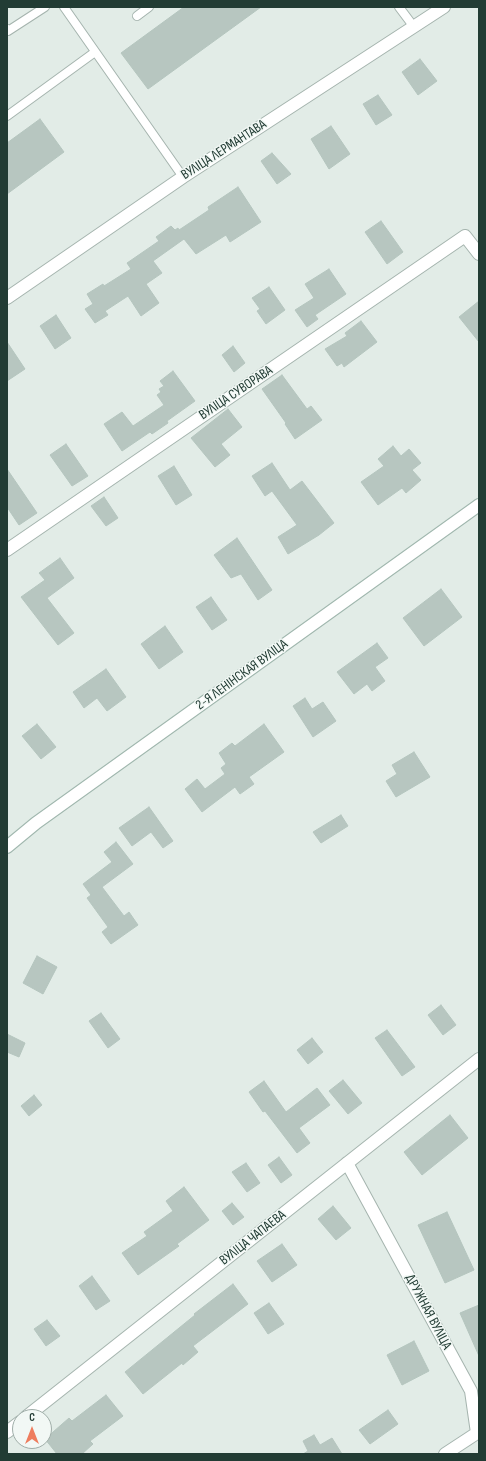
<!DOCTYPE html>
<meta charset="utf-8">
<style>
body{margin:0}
#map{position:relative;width:486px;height:1461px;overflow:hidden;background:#e2ece7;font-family:"Sofia Sans Condensed",sans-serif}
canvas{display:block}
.frame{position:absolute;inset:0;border:8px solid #223c34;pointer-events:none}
.north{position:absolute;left:12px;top:1409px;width:40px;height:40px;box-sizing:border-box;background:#f2f8f5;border:1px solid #9fada8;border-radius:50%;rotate:0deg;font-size:11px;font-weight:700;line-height:16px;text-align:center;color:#223c34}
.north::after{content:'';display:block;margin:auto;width:14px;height:18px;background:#ee7d5e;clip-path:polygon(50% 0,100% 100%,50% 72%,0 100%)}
</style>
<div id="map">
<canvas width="486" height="1461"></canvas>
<div class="frame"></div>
<div class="north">С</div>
</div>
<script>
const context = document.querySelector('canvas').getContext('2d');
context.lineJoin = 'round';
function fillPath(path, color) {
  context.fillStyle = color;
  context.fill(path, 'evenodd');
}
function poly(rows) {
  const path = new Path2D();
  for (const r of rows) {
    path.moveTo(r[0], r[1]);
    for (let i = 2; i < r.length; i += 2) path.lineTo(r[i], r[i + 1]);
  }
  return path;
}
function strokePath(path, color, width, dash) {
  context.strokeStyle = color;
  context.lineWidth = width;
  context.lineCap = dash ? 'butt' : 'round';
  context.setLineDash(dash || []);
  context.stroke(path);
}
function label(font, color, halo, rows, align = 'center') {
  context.font = font + ' "Sofia Sans Condensed",sans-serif';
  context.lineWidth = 3;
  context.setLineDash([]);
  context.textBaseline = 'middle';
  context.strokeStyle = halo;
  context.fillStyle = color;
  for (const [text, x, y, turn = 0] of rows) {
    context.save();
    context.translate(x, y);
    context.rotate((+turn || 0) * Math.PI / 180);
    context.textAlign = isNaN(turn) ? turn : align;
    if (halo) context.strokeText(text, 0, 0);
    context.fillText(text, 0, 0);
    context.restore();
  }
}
const building = poly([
 [184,7,261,7,148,89,121,53,184,7],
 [420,59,437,81,418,95,402,72,420,59],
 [378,95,392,115,376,125,363,104,378,95],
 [40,119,64,152,7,194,7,143,40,119],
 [331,126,350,154,329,169,311,139,331,126],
 [272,153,291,174,277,184,261,161,272,153],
 [238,187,261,222,230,242,226,235,196,254,184,239,153,261,162,273,146,284,159,303,141,316,128,296,105,311,108,315,95,323,85,309,93,304,87,294,103,284,104,286,131,269,127,263,159,241,156,237,171,226,175,230,178,228,179,230,209,210,208,207,238,187],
 [381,221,403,252,387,264,365,232,381,221],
 [329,269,346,294,315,315,318,319,307,327,295,310,314,298,305,284,329,269],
 [269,287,285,310,266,324,257,311,260,309,252,298,269,287],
 [479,301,479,342,459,317,479,301],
 [56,315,71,338,55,349,40,326,56,315],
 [361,321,377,342,344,367,342,363,337,366,325,349,347,336,345,333,361,321],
 [7,342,25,369,7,381,7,342],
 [233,346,245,363,234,372,222,355,233,346],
 [173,371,195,401,167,421,168,423,152,434,150,432,122,451,104,424,122,412,133,426,164,405,157,395,161,392,159,389,164,386,160,381,173,371],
 [282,375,307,409,311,406,322,420,295,439,285,424,286,423,262,389,282,375],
 [228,409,242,427,221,444,230,455,215,467,191,438,228,409],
 [66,444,88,476,72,486,50,455,66,444],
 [393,446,401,456,409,449,421,463,412,470,421,480,406,493,402,488,378,505,361,482,384,466,378,459,393,446],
 [272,463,290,490,302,481,334,523,319,535,288,554,278,537,297,525,272,491,265,496,252,476,272,463],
 [174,466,192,495,176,505,158,476,174,466],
 [7,469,37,513,19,525,7,507,7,469],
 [104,497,118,518,106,526,91,506,104,497],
 [237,538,272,590,258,600,241,574,231,578,214,555,237,538],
 [60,558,74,578,47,598,74,633,58,645,21,597,45,580,39,573,60,558],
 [441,589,462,617,424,646,403,618,441,589],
 [211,597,227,620,212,630,196,607,211,597],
 [165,626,183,652,159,669,141,644,165,626],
 [377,643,388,658,375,667,385,681,372,691,367,684,354,694,337,672,377,643],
 [106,669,126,697,107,711,97,698,84,708,73,692,106,669],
 [305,698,312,709,323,702,336,721,313,737,293,706,305,698],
 [37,724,56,747,41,759,22,736,37,724],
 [264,724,284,752,249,777,254,784,240,794,235,787,202,812,185,789,197,779,205,789,225,774,221,768,226,764,219,753,232,743,235,746,264,724],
 [414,752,430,777,396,797,386,781,397,774,392,765,414,752],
 [149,807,173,841,163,848,151,832,132,846,119,828,149,807],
 [341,815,348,826,321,843,313,832,341,815],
 [116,842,133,864,102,887,124,916,129,912,138,925,111,944,102,932,108,927,87,898,91,895,83,884,112,862,104,852,116,842],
 [37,956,57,967,43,994,23,983,37,956],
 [441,1005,456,1025,443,1035,428,1015,441,1005],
 [101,1013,120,1039,108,1048,89,1021,101,1013],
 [387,1030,415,1067,402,1076,375,1038,387,1030],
 [7,1034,25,1043,19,1057,7,1052,7,1034],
 [312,1038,323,1052,308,1064,297,1050,312,1038],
 [343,1080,362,1103,348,1114,329,1091,343,1080],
 [264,1081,286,1112,317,1088,330,1105,299,1128,310,1143,297,1153,265,1111,263,1112,249,1092,264,1081],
 [34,1095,42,1105,29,1116,21,1106,34,1095],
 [450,1115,468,1138,422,1175,404,1152,450,1115],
 [279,1157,292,1175,281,1183,268,1165,279,1157],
 [246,1163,260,1183,247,1192,232,1172,246,1163],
 [184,1187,209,1220,177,1244,179,1246,138,1275,122,1253,147,1236,144,1232,173,1211,166,1201,184,1187],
 [232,1203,244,1217,233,1225,222,1211,232,1203],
 [333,1206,351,1228,336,1240,318,1219,333,1206],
 [447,1212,474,1270,445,1283,418,1225,447,1212],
 [282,1244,297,1265,272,1282,257,1261,282,1244],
 [92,1276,110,1301,96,1310,79,1286,92,1276],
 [233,1284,248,1304,193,1346,198,1352,183,1365,182,1363,143,1394,125,1372,195,1315,194,1314,233,1284],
 [269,1303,284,1324,268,1334,254,1313,269,1303],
 [479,1305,479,1356,460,1313,479,1305],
 [47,1320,60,1336,46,1346,34,1329,47,1320],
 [414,1341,429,1371,402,1385,387,1355,414,1341],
 [106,1395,123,1416,90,1441,93,1444,82,1454,57,1454,45,1439,69,1418,72,1421,106,1395],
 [388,1410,398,1424,370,1444,359,1430,388,1410],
 [314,1435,320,1445,332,1438,342,1454,303,1454,308,1451,303,1441,314,1435]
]);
const service = poly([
 [64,7,183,177],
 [399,7,414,27],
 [137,16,149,7],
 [7,29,8,31,45,7],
 [7,116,95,52]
]);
const minor = poly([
 [7,298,183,177,444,7],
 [7,550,465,236,479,254],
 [347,1163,471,1391,477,1433,445,1454],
 [26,1417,479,1059],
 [7,1432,20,1422]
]);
const secondary = poly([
 [7,847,36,823,479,505]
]);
const streetNames = [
 ["ВУЛІЦА ЛЕРМАНТАВА",224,150,-33],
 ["ВУЛІЦА СУВОРАВА",236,393,-34],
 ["2-Я ЛЕНІНСКАЯ ВУЛІЦА",242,675,-36],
 ["ВУЛІЦА ЧАПАЕВА",253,1238,-38],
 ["ДРУЖНАЯ ВУЛІЦА",428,1312,62]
];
fillPath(building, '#b7c6c0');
strokePath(building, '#b4c5be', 1);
strokePath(service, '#a5b4ae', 10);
strokePath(minor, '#a5b4ae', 14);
strokePath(secondary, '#a0b7ae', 14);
strokePath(service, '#fff', 8);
strokePath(minor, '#fff', 12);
strokePath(secondary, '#fff', 12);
label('14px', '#223c34', '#f2f8f5', streetNames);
</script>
